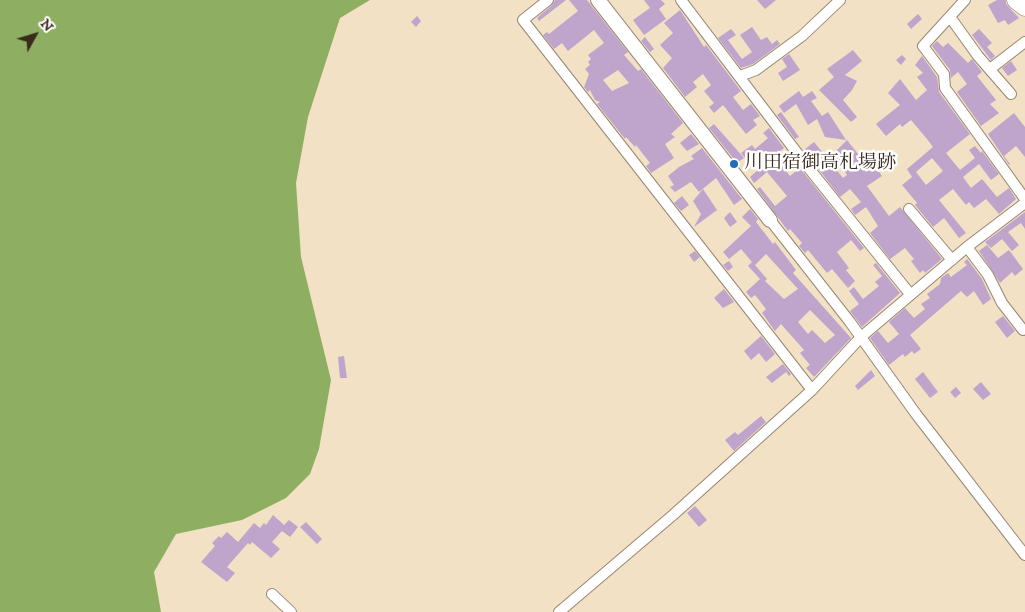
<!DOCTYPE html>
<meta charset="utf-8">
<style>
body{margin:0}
#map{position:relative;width:1025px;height:612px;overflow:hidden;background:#f3e1c5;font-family:"IM FELL DW Pica",serif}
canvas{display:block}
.north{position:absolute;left:10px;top:10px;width:50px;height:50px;-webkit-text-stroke:4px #fff;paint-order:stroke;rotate:51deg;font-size:14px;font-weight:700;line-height:20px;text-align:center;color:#3b2a1e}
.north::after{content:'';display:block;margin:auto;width:18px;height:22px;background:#3b2a1e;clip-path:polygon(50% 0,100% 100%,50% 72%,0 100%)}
</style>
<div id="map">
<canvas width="1025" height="612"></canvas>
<div class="north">N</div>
</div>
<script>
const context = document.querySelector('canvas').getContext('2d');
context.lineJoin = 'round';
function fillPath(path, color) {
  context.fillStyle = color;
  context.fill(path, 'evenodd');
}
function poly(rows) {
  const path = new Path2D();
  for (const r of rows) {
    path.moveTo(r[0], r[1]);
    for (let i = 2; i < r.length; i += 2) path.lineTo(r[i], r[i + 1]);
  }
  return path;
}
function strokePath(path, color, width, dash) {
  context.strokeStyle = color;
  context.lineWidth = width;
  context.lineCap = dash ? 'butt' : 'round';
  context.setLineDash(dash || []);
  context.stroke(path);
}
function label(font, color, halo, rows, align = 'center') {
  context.font = font + ' "IM FELL DW Pica","Noto Serif JP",serif';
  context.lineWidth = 5;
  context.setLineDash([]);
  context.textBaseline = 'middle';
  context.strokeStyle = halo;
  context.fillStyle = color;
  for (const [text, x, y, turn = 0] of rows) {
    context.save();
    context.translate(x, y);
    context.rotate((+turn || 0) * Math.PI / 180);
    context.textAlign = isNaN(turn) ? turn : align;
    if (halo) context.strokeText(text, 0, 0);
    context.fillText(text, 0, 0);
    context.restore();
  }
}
const forest = poly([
 [0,0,370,0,340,18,308,117,296,183,301,257,331,380,319,449,310,474,286,498,242,520,176,534,154,572,161,612,0,612]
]);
const building = poly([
 [555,0,566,0,539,21,537,18,552,5],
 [569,0,587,0,628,52,624,55,638,71,641,69,683,123,671,134,675,137,665,144,674,158,651,173,646,166,650,163,636,145,635,147,626,137,625,139,597,104,600,102,595,100,590,90,588,92,584,87,589,74,585,69,590,65,588,62,591,59,588,55,604,43,594,30,568,51,562,43,554,49,543,35,547,32,549,34,578,11],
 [618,70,629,83,612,91,603,80],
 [644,0,661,0,665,4,659,9,666,19,644,35,633,20,650,8],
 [757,0,776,0,765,9],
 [997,0,1006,0,1006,4,1019,18,1008,25,1005,20,998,23,988,5],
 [680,10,704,47,706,45,741,91,733,97,743,110,751,104,760,116,753,120,757,125,746,134,723,105,714,113,709,107,714,103,704,91,711,85,703,74,693,82,697,87,685,97,663,68,672,58,660,45,673,33,664,23],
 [918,14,922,19,911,29,907,24],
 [417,16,421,21,416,27,411,22],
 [752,27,761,40,767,37,772,44,777,40,780,44,753,64,741,68,718,38,731,29,736,35,728,40,742,59,752,52,740,35],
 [979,29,992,43,987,47,995,56,991,60,972,35],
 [645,37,654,49,650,52,641,41],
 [937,41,943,47,948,43,968,63,972,59,982,72,977,76,996,100,990,104,999,113,981,126,957,92,967,84,958,72,951,78,950,70,932,46],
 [853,50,862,61,845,75,857,81,852,90,843,100,857,117,851,122,819,90,834,77,827,69],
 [789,54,800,70,783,81,778,73,787,67,782,59],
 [902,55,906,59,901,65,896,60],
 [922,56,937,77,939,92,970,134,946,153,960,170,975,158,969,150,975,146,981,153,982,151,999,174,991,180,979,164,963,177,971,188,982,179,997,197,1009,188,1016,199,999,214,986,199,974,208,969,202,966,205,953,189,939,200,966,233,959,238,944,218,933,227,915,205,917,203,902,185,912,177,907,169,933,147,927,139,911,120,902,127,900,124,886,136,876,124,900,105,888,93,900,79,916,100,927,90,917,77,923,73,915,65],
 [932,158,943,171,926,185,916,172],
 [1011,61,1017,70,1008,76,1002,68],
 [799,91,803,97,812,91,817,98,811,101,822,116,828,112,846,140,825,137,817,119,808,125,796,104,784,113,779,106],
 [781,112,799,137,795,139,777,115],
 [1014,113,1025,127,1025,157,1016,146,1004,156,1010,164,1009,165,988,134],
 [714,124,744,158,737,163,709,128],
 [769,128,784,148,774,156,790,176,800,168,864,248,860,251,851,240,837,252,849,268,846,270,855,281,848,288,832,269,827,273,808,250,805,253,799,246,802,243,790,229,788,231,757,189,760,187,775,206,787,196,767,172,754,183,750,177,764,165,754,152,746,159,741,153,752,145,755,149,768,138,763,133],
 [691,134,699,144,687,151,680,143],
 [847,140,865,163,867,162,872,170,876,167,882,176,867,186,889,216,900,207,942,259,925,273,923,270,920,273,911,261,914,259,905,248,890,259,870,233,878,226,866,207,855,215,851,209,861,202,850,189,840,197,804,150,814,142,843,178,847,175,834,153],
 [702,148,742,199,734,205,716,178,699,192,691,182,675,192,670,187,674,185,668,176,679,167,694,159,691,156],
 [703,189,717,210,694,227,701,214,693,201],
 [682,196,689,205,681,211,674,203],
 [750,209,758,219,756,222,773,244,775,242,796,270,793,273,851,338,814,377,806,368,810,365,800,353,804,350,781,324,775,331,762,313,766,309,755,295,751,298,746,292,760,279,748,266,752,262,741,249,729,259,723,252,751,226,742,217],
 [766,254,798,289,784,299,765,281,767,279,755,265],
 [810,310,835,335,825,343,812,330,808,334,798,322],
 [730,212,737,222,730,227,724,218],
 [1025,212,1025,229,1021,223,1008,232,1019,245,1012,251,1002,239,991,248,985,242],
 [987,245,998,258,1009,250,1023,269,1015,276,1012,272,1000,283,979,251],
 [695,251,700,257,694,262,689,255],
 [967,259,982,279,991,299,983,305,974,291,967,297,961,291,910,335,921,349,914,354,912,351,905,357,903,354,889,365,870,338,878,331,888,343,899,334,889,322,905,308,914,318,925,309,921,304,930,298,927,294,940,284,941,278,948,273,951,277,967,265,964,262],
 [729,261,733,267,728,271,723,265],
 [876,263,900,293,862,327,850,311,859,304,849,291,854,287,863,299,879,286,875,282,882,276,873,265],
 [724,289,734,302,723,308,714,298],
 [1003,316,1015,331,1007,338,995,322],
 [761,336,775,354,766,362,759,353,751,360,744,351],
 [344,356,347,378,340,378,338,357],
 [783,364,791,374,789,376,786,372,772,383,766,377],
 [871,370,875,376,858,390,855,386],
 [923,372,938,392,930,398,915,379],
 [981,382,991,394,983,400,973,389],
 [956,387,961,393,955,398,950,392],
 [761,416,766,422,734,451,725,440,735,432,738,435],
 [695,506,707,520,699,527,687,513],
 [273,515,284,525,289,520,298,527,290,537,282,531,272,542,280,549,271,558,252,542,250,545,248,543,227,567,235,573,227,582,201,562,215,546,212,543,219,536,221,538,227,532,238,542,254,523,260,528,264,523,266,525],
 [306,522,322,539,317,544,300,527]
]);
const street = poly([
 [548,0,523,20,812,390],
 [681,0,807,166,910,294],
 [965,0,923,46,944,74,945,88,1025,199],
 [950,17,978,56,1011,94],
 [990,69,1025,42],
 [740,76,756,70,802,36,840,0],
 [909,209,952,260],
 [770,220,850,322,916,414,1025,555],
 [967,247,988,275,1002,303,1023,330],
 [272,594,291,612],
 [559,612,673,515,812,390,861,337,967,247,1025,203]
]);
const secondary = poly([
 [598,0,770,220]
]);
const highway = poly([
 [1016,0,1025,7]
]);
const markers = [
 [734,164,5,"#1f6fb2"]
];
const poiNames = [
 ["川田宿御高札場跡",744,164]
];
fillPath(forest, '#8eaf62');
fillPath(building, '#bfa4cb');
strokePath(street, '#978672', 12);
strokePath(secondary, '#978672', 16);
strokePath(highway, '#978672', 19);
strokePath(street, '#fff', 10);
strokePath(secondary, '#fff', 14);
strokePath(highway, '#fff', 18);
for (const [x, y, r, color] of markers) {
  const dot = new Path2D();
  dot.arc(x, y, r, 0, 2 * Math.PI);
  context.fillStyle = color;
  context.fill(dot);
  strokePath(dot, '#fff', 2);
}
label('19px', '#3b2a1e', '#fff', poiNames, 'left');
</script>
